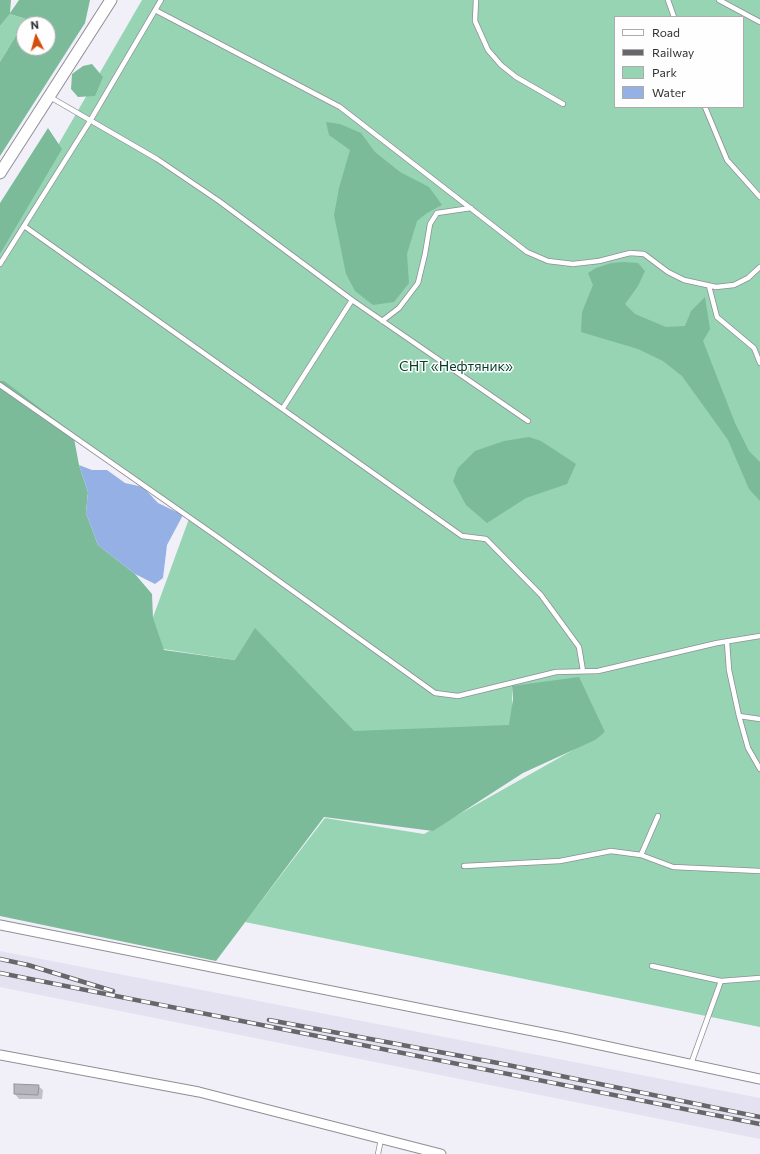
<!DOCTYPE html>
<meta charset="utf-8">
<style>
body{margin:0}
#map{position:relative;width:760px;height:1154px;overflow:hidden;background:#f1f0f8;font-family:Commissioner,sans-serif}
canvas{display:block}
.legend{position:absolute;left:614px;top:16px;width:130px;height:92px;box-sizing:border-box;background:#fefefe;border:1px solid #acacad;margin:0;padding:5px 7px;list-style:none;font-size:12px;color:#323134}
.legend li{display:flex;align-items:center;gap:8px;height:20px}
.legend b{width:20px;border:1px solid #acacad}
.north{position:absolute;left:16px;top:16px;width:40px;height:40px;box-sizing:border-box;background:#fefefe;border:1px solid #acacad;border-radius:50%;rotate:354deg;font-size:11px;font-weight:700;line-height:16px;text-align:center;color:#323134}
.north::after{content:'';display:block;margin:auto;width:14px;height:18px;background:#d34e0d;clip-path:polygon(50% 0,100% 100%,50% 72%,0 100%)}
</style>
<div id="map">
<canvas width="760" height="1154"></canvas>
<ul class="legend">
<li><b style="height:5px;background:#fff"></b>Road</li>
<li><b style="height:5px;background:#67666a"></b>Railway</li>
<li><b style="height:11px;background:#96d4b3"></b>Park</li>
<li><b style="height:11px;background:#95b0e4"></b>Water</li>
</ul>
<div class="north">N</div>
</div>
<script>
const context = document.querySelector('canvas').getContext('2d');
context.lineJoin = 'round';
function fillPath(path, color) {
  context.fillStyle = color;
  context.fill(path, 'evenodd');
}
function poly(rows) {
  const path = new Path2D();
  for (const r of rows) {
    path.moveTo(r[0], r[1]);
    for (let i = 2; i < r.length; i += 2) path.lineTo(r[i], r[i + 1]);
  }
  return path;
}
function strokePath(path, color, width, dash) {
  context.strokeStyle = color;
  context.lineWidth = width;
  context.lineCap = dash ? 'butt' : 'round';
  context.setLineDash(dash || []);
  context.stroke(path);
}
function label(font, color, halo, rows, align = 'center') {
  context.font = font + ' Commissioner,sans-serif';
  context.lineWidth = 3;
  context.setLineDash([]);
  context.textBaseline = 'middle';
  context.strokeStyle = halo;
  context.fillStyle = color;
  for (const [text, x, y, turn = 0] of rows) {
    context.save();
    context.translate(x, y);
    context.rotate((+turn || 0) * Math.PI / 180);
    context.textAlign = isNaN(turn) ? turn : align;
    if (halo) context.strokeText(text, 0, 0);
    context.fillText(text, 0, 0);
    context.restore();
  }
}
const built = poly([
 [0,951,760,1098,760,1139,0,987]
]);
const green = poly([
 [142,0,760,0,760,1027,245,922,325,818,424,834,605,732,512,686,512,726,354,735,235,660,163,649,152,620,190,516,0,392,0,245],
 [615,17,743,17,743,107,615,107],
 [10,14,26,19,0,62,0,26]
]);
const forest = poly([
 [0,0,11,0,10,13,19,0,90,0,85,23,0,156,0,62,26,19,10,14,0,26],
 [24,24,48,24,48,48,24,48],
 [92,64,103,77,95,96,78,97,71,89,72,74,83,66],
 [326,122,340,124,361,133,375,152,400,172,429,187,442,205,427,213,417,221,407,254,409,283,394,302,373,305,355,291,346,274,334,215,339,188,350,150,329,135],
 [48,128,62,149,0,254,0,203],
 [624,262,638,263,645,271,638,286,625,304,635,314,666,327,685,326,691,311,705,297,710,329,703,341,735,423,749,451,760,462,760,501,749,489,728,440,682,376,663,361,638,349,581,332,582,312,593,285,588,273,596,268,611,263],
 [0,381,4,381,73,433,79,465,88,492,86,513,98,545,135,574,152,594,153,618,164,650,235,660,255,628,354,731,509,725,513,699,512,686,579,677,605,732,595,740,523,773,433,831,324,817,216,961,0,916],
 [529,437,541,441,576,464,567,484,526,498,487,523,466,505,453,481,458,468,475,451,504,441]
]);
const water = poly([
 [79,465,92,470,107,470,125,483,143,487,158,503,183,515,167,545,163,578,155,584,135,574,98,545,86,513,88,492]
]);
const shadow = poly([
 [38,1086,43,1090,42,1099,19,1099,15,1094]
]);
const building = poly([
 [14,1084,39,1085,38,1095,14,1094,14,1084]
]);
const service = poly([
 [476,0,475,21,488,50,501,65,516,77,563,104],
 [668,0,674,17],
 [719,0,760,22],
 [155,10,340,107,527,252,548,261,573,264,599,261,630,253,644,254,668,272,684,280,716,287,734,285,748,278,760,267],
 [50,97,157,159,219,201,352,300,528,421],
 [705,107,727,160,760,197],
 [24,226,462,536,486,539,541,595,579,647,583,671],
 [0,264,90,121,161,0],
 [709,286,717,317,754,348,760,363],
 [382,321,399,308,418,283,425,254,430,224,437,213,471,208],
 [0,385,219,538,435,693,458,696,556,672,598,671,717,643,760,636],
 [283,408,352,300],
 [727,642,729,670,739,716,748,748,760,769],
 [739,716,760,719],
 [641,855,658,816],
 [464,866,560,861,611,851,641,855,673,867,760,871],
 [652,966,721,981,760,978],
 [691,1064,721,981],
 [378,1154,381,1139]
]);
const minor = poly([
 [0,925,563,1037,760,1079],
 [0,1055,199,1092,441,1154]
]);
const tertiary = poly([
 [0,173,111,0]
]);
const rail = poly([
 [0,959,28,965,113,991],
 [0,973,760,1124],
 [269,1020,498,1063,760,1117]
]);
const parkNames = [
 ["СНТ «Нефтяник»",456,366]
];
fillPath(built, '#e4e2f1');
fillPath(green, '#96d4b3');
fillPath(forest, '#7cbb9a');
fillPath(water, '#95b0e4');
fillPath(shadow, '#0003');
fillPath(building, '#b6b5bd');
strokePath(building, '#94939a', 1);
strokePath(service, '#8f8e96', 6);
strokePath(minor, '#8f8e96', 11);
strokePath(tertiary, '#8f8e96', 13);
strokePath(service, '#fff', 4.5);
strokePath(minor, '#fff', 9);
strokePath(tertiary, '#fff', 11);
strokePath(rail, '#67666a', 4.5);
strokePath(rail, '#fefefe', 3, [9]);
label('14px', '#073d28', '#fefefe', parkNames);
</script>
